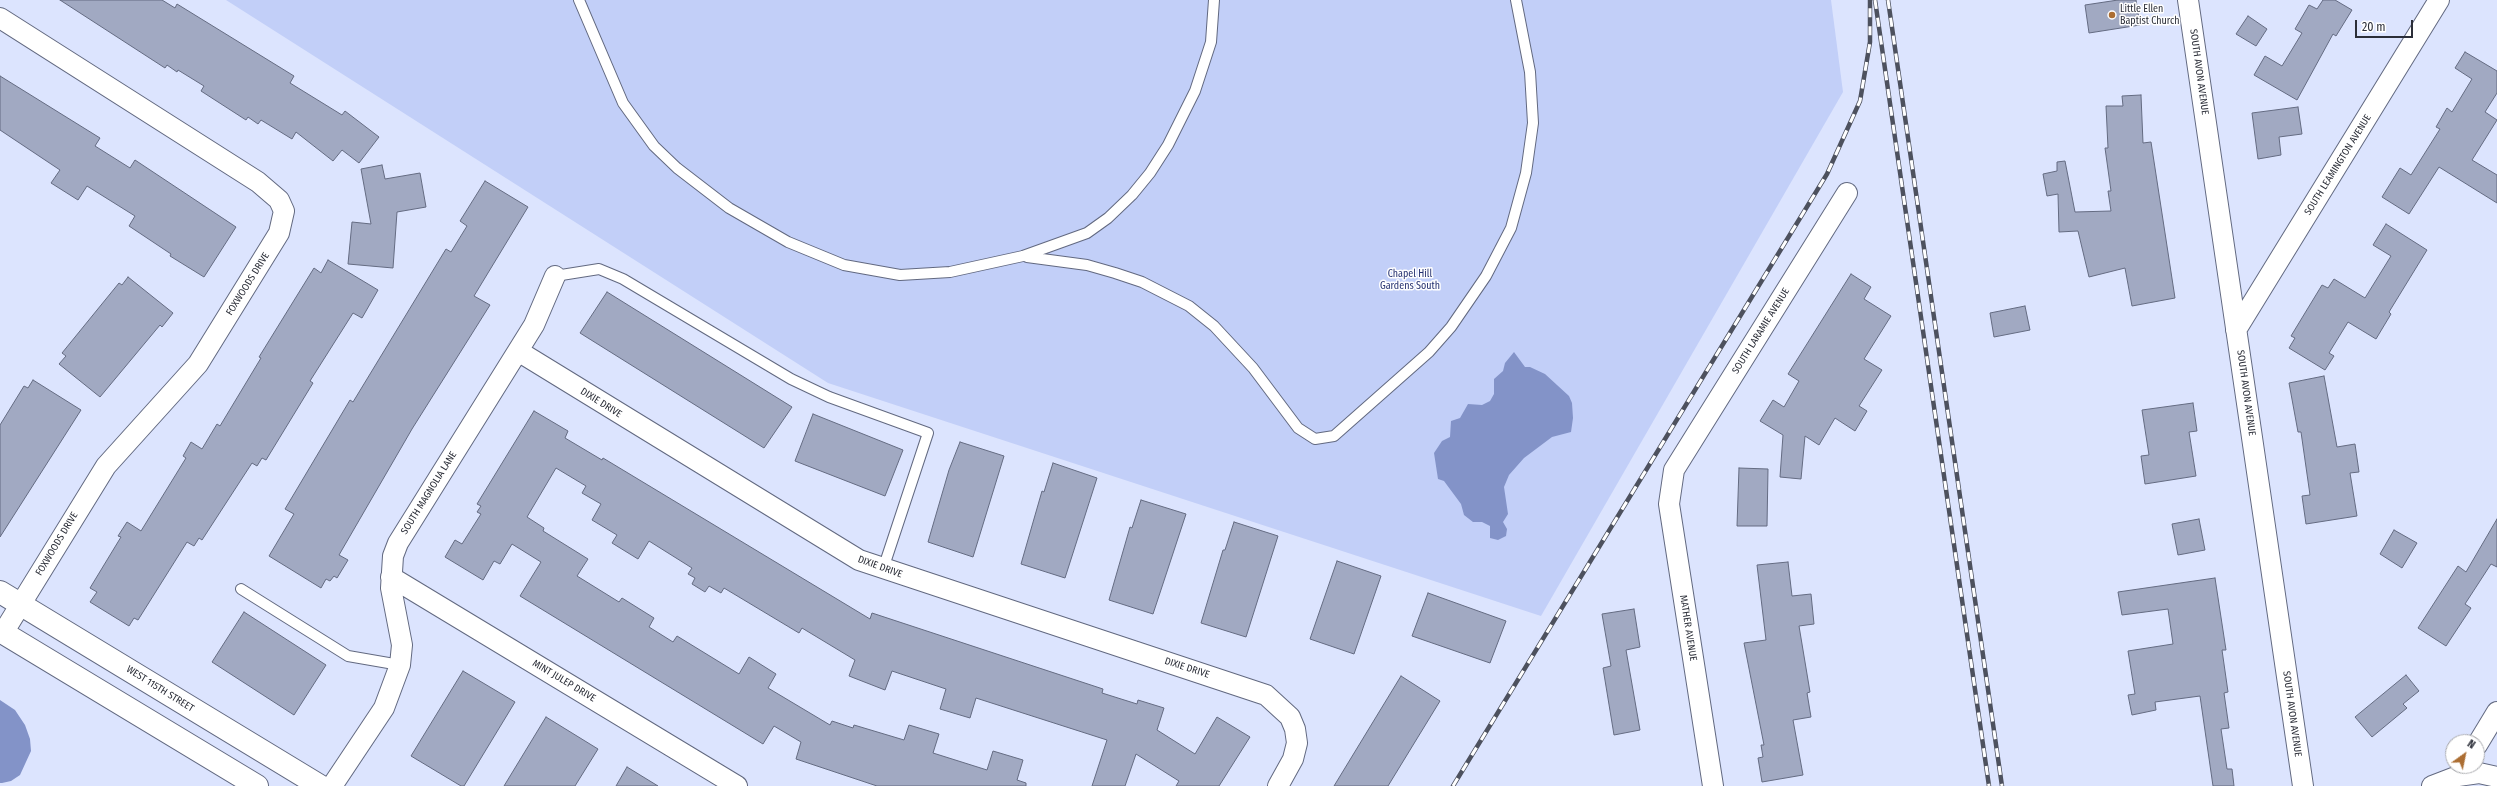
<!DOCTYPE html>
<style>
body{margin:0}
#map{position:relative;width:2497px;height:786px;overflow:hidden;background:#dce4fe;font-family:"Fira Sans Condensed",sans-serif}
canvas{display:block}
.north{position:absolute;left:2445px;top:734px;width:40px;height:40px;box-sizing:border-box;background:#fff;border:1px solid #aaabaf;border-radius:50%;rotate:33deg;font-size:11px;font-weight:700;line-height:16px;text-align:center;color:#2b2e38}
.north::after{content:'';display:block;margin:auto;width:14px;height:18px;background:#ac6e33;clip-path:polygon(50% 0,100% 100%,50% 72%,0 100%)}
.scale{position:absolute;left:2355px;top:20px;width:58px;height:18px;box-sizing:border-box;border:2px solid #2b2e38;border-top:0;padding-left:5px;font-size:12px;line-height:14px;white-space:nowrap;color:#2b2e38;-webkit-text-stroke:3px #fff;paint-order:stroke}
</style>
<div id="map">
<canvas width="2497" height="786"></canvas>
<div class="north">N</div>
<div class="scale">20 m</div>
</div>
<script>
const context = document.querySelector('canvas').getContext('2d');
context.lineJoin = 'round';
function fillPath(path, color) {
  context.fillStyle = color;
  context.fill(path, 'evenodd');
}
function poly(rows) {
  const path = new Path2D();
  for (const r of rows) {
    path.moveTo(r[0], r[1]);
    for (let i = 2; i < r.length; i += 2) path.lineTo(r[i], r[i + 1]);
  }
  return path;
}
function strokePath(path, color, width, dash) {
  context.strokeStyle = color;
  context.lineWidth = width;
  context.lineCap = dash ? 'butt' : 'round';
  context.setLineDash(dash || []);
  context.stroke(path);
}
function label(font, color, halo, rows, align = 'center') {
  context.font = font + ' "Fira Sans Condensed",sans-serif';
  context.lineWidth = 3;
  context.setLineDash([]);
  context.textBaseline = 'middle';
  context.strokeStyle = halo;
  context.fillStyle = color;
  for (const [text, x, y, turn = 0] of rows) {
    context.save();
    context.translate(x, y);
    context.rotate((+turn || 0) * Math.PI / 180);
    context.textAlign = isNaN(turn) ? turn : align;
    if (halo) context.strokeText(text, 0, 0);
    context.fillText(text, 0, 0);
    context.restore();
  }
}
const green = poly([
 [226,0,1831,0,1843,92,1541,616,828,383]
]);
const water = poly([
 [1514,352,1525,367,1530,367,1545,374,1569,396,1572,403,1573,418,1571,432,1552,437,1524,458,1509,475,1504,487,1508,514,1503,522,1507,529,1506,536,1498,540,1490,538,1490,526,1482,522,1473,522,1464,515,1461,504,1444,481,1438,479,1434,453,1442,441,1450,437,1451,421,1460,418,1468,404,1482,405,1490,401,1494,394,1494,379,1503,371,1505,363],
 [0,700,15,710,25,725,30,739,31,751,20,775,11,781,2,783,0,783]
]);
const building = poly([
 [60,0,162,0,175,8,177,4,294,76,290,83,342,115,345,111,379,137,359,163,342,150,333,161,296,132,292,139,261,120,258,124,248,117,246,120,201,91,204,86,178,70,177,72,167,65,165,68,60,0],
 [2118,0,2136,0,2140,25,2089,33,2085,5,2118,0],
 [2323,0,2335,0,2352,10,2336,36,2333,34,2297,100,2254,75,2265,56,2282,66,2302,33,2295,29,2309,5,2317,9,2323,0],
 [2248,16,2267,29,2256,46,2236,34,2248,16],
 [2465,52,2497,71,2497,93,2485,112,2497,120,2472,160,2497,175,2497,203,2439,167,2409,214,2382,197,2400,168,2411,175,2440,129,2436,127,2447,108,2452,112,2472,79,2455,68,2465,52],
 [0,76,100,138,95,146,130,168,135,160,236,227,204,277,170,256,171,254,129,226,135,216,87,186,78,200,51,183,60,170,0,130,0,76],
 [2141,95,2143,143,2151,142,2175,298,2132,306,2125,268,2089,277,2078,231,2059,232,2058,194,2047,196,2043,174,2057,171,2057,162,2065,161,2075,212,2111,211,2108,191,2111,191,2105,148,2108,148,2106,106,2123,106,2122,96,2141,95],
 [2298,107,2302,134,2279,137,2281,155,2258,159,2252,113,2298,107],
 [382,165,385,179,420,173,426,207,397,212,393,268,348,264,352,222,371,224,361,169,382,165],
 [485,181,528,207,474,296,490,305,412,429,339,555,348,560,337,578,334,576,330,581,326,579,321,588,269,556,294,514,285,509,350,400,353,402,446,249,451,252,467,226,460,221,485,181],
 [2386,224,2427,250,2389,312,2391,314,2376,339,2348,322,2329,353,2334,356,2325,370,2289,348,2295,338,2291,336,2322,285,2328,288,2334,279,2365,298,2391,256,2373,245,2386,224],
 [328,260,378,290,362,318,353,313,310,381,313,383,266,460,262,458,257,466,252,463,202,540,199,538,194,546,187,542,138,620,134,618,129,626,90,602,97,592,90,588,121,537,118,536,127,522,141,531,186,458,183,456,191,442,202,449,217,424,220,426,261,358,259,357,314,268,321,273,328,260],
 [1851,274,1871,287,1864,299,1891,316,1864,359,1882,370,1859,406,1867,411,1855,431,1835,418,1819,445,1805,436,1801,479,1780,477,1783,435,1760,421,1773,400,1784,407,1799,381,1788,374,1851,274],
 [128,277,173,313,162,327,160,325,100,397,59,364,66,356,62,353,119,283,122,285,128,277],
 [607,292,792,407,764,448,580,333,607,292],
 [2025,306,2030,330,1994,337,1990,313,2025,306],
 [2324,376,2337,447,2355,444,2359,472,2350,473,2357,516,2306,524,2302,496,2310,495,2301,432,2298,432,2289,383,2324,376],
 [33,380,81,410,0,537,0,425,24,386,28,388,33,380],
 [2193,403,2197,431,2189,432,2196,476,2145,484,2141,456,2149,455,2142,410,2193,403],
 [534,411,568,431,565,438,602,460,603,458,870,619,872,613,1103,689,1102,693,1137,704,1138,700,1164,708,1157,730,1195,754,1217,717,1250,737,1219,786,1176,786,1179,781,1136,754,1125,786,1092,786,1107,740,976,698,970,718,940,709,946,689,892,671,885,690,849,676,855,660,802,628,799,633,724,588,721,593,709,586,705,592,692,584,695,578,688,574,692,568,649,541,638,559,612,543,617,535,592,520,601,504,582,493,586,486,556,468,527,517,544,528,543,531,588,559,577,576,619,602,622,598,654,618,649,627,673,642,677,636,739,674,749,657,776,674,768,688,830,725,832,721,853,728,854,725,904,740,909,725,939,734,933,753,987,770,993,751,1023,760,1017,780,1026,783,1026,786,877,786,796,759,801,742,774,726,763,744,520,596,541,562,512,544,500,564,494,561,483,580,445,557,455,540,462,544,481,514,477,512,481,506,477,504,534,411],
 [813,414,903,450,885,496,795,461,813,414],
 [960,442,1004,456,973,557,928,542,949,470,960,442],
 [1053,463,1097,478,1065,578,1021,564,1042,491,1044,492,1053,463],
 [1739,468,1768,469,1767,526,1737,526,1739,468],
 [1141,500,1186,514,1153,614,1109,600,1130,527,1132,528,1141,500],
 [2199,519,2205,550,2178,555,2172,524,2199,519],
 [2497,519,2497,567,2491,564,2465,604,2471,608,2446,646,2418,628,2458,566,2466,572,2497,519],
 [1234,522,1278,536,1246,637,1201,623,1223,550,1225,550,1234,522],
 [2394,530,2417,543,2402,568,2380,554,2394,530],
 [1337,561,1381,576,1354,654,1310,639,1337,561],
 [1788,562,1792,596,1811,594,1814,624,1799,626,1810,692,1807,693,1811,717,1793,720,1803,775,1762,782,1758,758,1763,757,1761,745,1764,745,1744,643,1766,640,1757,565,1788,562],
 [2215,578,2226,650,2222,650,2228,692,2224,693,2229,728,2221,729,2227,769,2232,769,2234,786,2213,786,2200,696,2155,702,2156,710,2132,715,2128,695,2135,694,2128,651,2173,644,2168,609,2122,615,2118,592,2215,578],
 [1428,593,1506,621,1490,663,1412,636,1428,593],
 [1634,609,1640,647,1626,650,1640,730,1614,735,1603,668,1611,666,1602,614,1634,609],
 [244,612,326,665,294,715,212,662,244,612],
 [463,671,515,702,464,786,461,786,411,756,463,671],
 [2406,675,2419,691,2403,704,2407,708,2372,737,2355,717,2406,675],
 [1401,676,1440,701,1388,786,1334,786,1401,676],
 [546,717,598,749,575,786,504,786,546,717],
 [627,767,658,786,616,786,627,767]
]);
const lane = poly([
 [579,0,623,103,654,146,677,168,729,208,788,242,844,265,900,275,950,272,1023,256,1087,233,1108,218,1132,195,1150,173,1168,145,1195,91,1211,42,1214,0],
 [1027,257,1087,265,1115,273,1142,282,1189,306,1214,326,1253,368,1298,428,1315,439,1334,436,1429,352,1451,327,1486,276,1511,228,1526,173,1533,123,1530,72,1516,0],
 [555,276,599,269,623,279,791,379,829,397,928,433,883,569],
 [241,589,348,656,400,665]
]);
const street = poly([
 [2188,0,2303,786],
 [0,18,258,182,279,200,284,211,279,233,198,364,106,466,3,633],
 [2236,330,2439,0],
 [518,351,859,560,1266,695,1290,717,1295,729,1297,743,1293,759,1278,786],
 [391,577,737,786],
 [2477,745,2497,712],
 [2458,776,2479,773,2497,777],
 [332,786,384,708,400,665,402,645,391,588,393,556,398,543,534,325,555,276],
 [1713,786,1669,504,1674,470,1847,193],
 [2432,786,2458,776,2464,766]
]);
const secondary = poly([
 [0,592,320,786],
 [0,631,257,786]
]);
const rail = poly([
 [1875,0,1989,786],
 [1888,0,2002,786],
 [1453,786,1827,174,1860,101,1870,42,1870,0]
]);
const markers = [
 [2112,15,4,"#ac6e33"]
];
const poiNames = [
 ["Little Ellen",2120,9],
 ["Baptist Church",2120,21]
];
const streetNames = [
 ["SOUTH AVON AVENUE",2199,72,82],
 ["SOUTH LEAMINGTON AVENUE",2338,165,-58],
 ["FOXWOODS DRIVE",248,284,-58],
 ["SOUTH LARAMIE AVENUE",1761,331,-58],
 ["SOUTH AVON AVENUE",2246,393,82],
 ["DIXIE DRIVE",601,403,32],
 ["SOUTH MAGNOLIA LANE",429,493,-58],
 ["FOXWOODS DRIVE",57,544,-59],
 ["DIXIE DRIVE",880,567,20],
 ["MATHER AVENUE",1688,628,81],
 ["DIXIE DRIVE",1187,668,18],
 ["MINT JULEP DRIVE",564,681,31],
 ["WEST 115TH STREET",160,689,32],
 ["SOUTH AVON AVENUE",2292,714,82]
];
const parkNames = [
 ["Chapel Hill",1410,274],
 ["Gardens South",1410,286]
];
fillPath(green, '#c2cff8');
fillPath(water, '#8393c8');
fillPath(building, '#a1a9c2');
strokePath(building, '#646b82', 1);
strokePath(lane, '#626980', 12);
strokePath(street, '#626980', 22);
strokePath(secondary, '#626980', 24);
strokePath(lane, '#fff', 10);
strokePath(street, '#fff', 20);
strokePath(secondary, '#fff', 22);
strokePath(rail, '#4d515e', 4.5);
strokePath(rail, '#fff', 3, [9]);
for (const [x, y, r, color] of markers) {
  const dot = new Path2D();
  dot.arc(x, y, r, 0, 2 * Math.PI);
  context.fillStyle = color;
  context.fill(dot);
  strokePath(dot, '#fff', 1.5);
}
label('10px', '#2b2e38', '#fff', poiNames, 'left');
label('10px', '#2b2e38', '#fff', streetNames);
label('10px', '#24306f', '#fff', parkNames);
</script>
